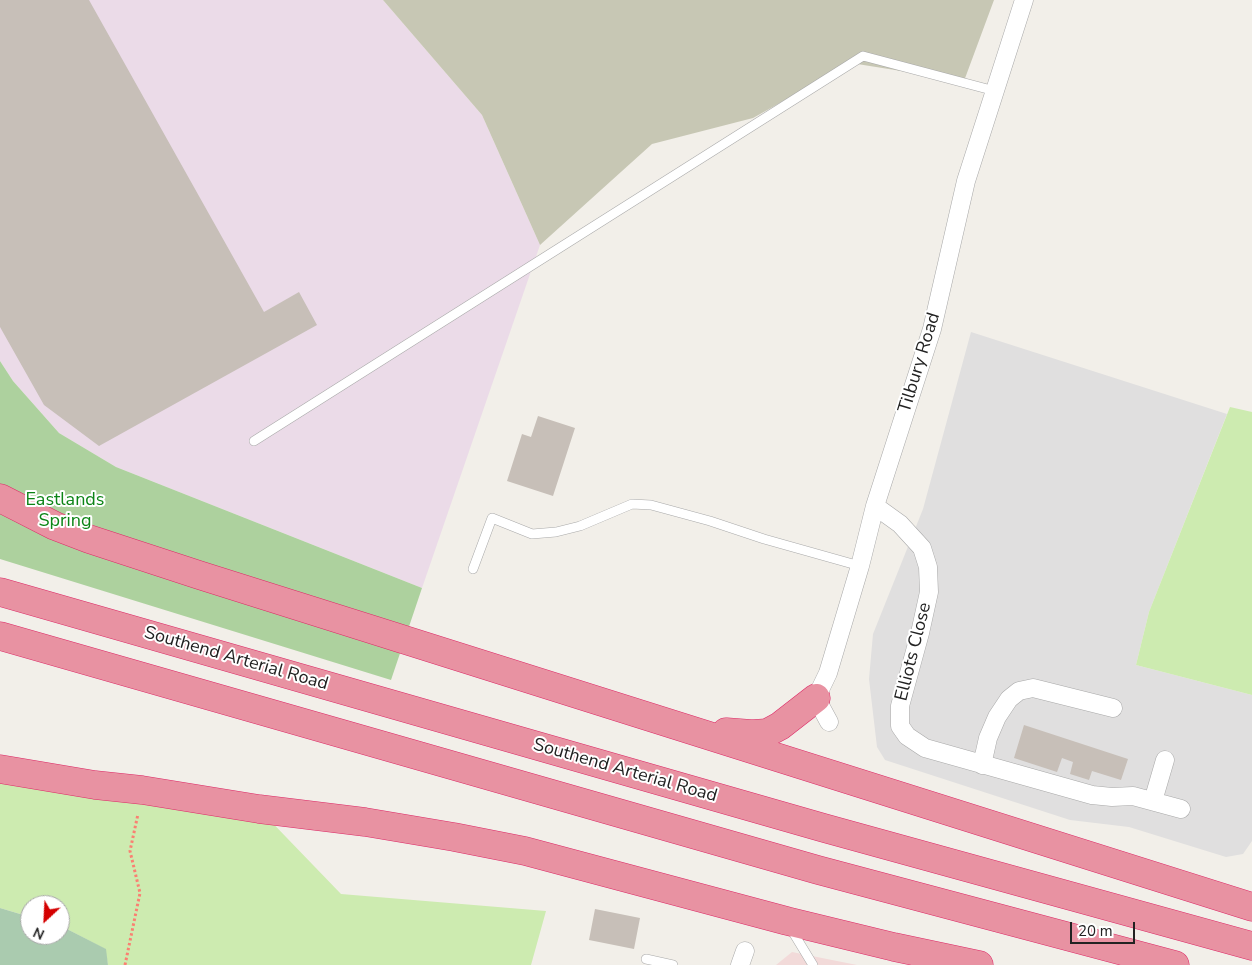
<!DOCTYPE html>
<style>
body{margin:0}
#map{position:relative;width:1252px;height:965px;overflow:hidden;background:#f2efe9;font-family:"Nunito Sans",sans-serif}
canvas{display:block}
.north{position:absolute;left:20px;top:895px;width:50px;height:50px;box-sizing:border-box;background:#fff;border:1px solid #a7a7a7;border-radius:50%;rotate:205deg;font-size:14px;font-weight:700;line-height:20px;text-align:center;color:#222}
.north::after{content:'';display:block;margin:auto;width:18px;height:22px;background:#d40000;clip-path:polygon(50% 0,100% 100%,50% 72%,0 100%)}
.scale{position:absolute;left:1070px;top:922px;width:65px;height:22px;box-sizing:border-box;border:2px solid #222;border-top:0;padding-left:6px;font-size:15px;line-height:18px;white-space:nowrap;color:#222;-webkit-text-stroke:4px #fff;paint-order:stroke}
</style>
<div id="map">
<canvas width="1252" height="965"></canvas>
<div class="north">N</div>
<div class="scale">20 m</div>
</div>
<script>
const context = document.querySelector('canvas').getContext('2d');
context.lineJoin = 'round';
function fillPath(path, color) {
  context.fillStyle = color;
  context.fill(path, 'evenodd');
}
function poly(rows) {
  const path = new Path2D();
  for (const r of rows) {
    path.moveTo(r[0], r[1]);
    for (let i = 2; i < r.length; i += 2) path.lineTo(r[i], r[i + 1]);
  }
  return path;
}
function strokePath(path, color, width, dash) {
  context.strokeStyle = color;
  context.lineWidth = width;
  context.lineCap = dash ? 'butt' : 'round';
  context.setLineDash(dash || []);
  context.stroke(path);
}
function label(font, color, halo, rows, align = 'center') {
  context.font = font + ' "Nunito Sans",sans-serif';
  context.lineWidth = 4;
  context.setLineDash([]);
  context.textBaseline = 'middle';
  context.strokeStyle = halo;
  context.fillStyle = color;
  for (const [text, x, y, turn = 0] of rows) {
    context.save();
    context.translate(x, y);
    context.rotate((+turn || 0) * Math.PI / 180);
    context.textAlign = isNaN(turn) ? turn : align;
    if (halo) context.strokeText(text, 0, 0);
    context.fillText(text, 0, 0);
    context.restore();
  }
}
const residential = poly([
 [971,332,1227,414,1149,612,1136,665,1252,695,1252,841,1243,854,1226,857,1129,827,1070,820,885,760,877,747,869,679,873,634,923,509]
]);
const commercial = poly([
 [792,952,857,965,776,965]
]);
const industrial = poly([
 [0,0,383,0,482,115,540,245,422,588,116,467,59,433,13,381,0,361]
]);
const construction = poly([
 [383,0,994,0,964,81,851,63,753,118,652,144,540,245,482,115]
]);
const grass = poly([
 [1230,407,1252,412,1252,695,1136,665,1149,612],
 [0,768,259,809,341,894,546,911,531,965,108,965,105,949,65,928,60,926,60,905,30,905,30,917,0,908]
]);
const forest = poly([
 [0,361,13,381,59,433,116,467,422,588,391,680,0,559]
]);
const cemetery = poly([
 [0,908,30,917,30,935,60,935,60,926,65,928,106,949,108,965,0,965]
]);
const building = poly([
 [0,0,89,0,264,312,299,292,317,325,99,446,44,405,0,327],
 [538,416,575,428,553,496,507,481,522,434,531,437],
 [1024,725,1128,759,1121,780,1092,771,1089,780,1070,774,1073,762,1062,758,1057,772,1014,758],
 [595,909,640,918,634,949,589,940]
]);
const path = poly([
 [125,965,140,893,130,851,138,814]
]);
const lane = poly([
 [254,441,863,56,995,91],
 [473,569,492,518,532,534,556,532,580,526,632,504,651,505,710,521,764,539,860,566],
 [791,929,813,965],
 [646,959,673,965]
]);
const street = poly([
 [875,506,900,524,922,548,928,567,929,592,920,633,900,706,900,726,907,736,925,748,1092,795,1112,797,1133,796,1181,809],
 [829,722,816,698,828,673,860,566,875,506,932,329,966,181,1024,0],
 [982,765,988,738,997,717,1009,699,1019,691,1033,688,1113,708],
 [1153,801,1165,760],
 [740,965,745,951]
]);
const highway = poly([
 [0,498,55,526,89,539,199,575,1252,907],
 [0,592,824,828,1252,946],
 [0,636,818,870,1175,965],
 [726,732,752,734,767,733,780,726,816,698],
 [0,769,95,785,142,790,259,809,365,822,454,837,525,851,787,921,894,947,979,965]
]);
const streetNames = [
 ["Tilbury Road",920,363,-73],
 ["Elliots Close",914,652,-76],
 ["Southend Arterial Road",236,659,16],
 ["Southend Arterial Road",625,771,16]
];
const parkNames = [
 ["Eastlands",65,501],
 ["Spring",65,522]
];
fillPath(residential, '#e0dfdf');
fillPath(commercial, '#f2dad9');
fillPath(industrial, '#ebdbe8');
fillPath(construction, '#c7c7b4');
fillPath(grass, '#cdebb0');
fillPath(forest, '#add19e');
fillPath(cemetery, '#aacbaf');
fillPath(building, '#c7bfb8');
strokePath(lane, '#a9a9a9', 10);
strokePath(street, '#a9a9a9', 19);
strokePath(highway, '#dc2a67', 29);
strokePath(path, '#fa8072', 3, [2.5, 2.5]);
strokePath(lane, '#fff', 9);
strokePath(street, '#fff', 18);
strokePath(highway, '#e892a2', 28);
label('18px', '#222', '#fff', streetNames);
label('18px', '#0c8416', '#fff', parkNames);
</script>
